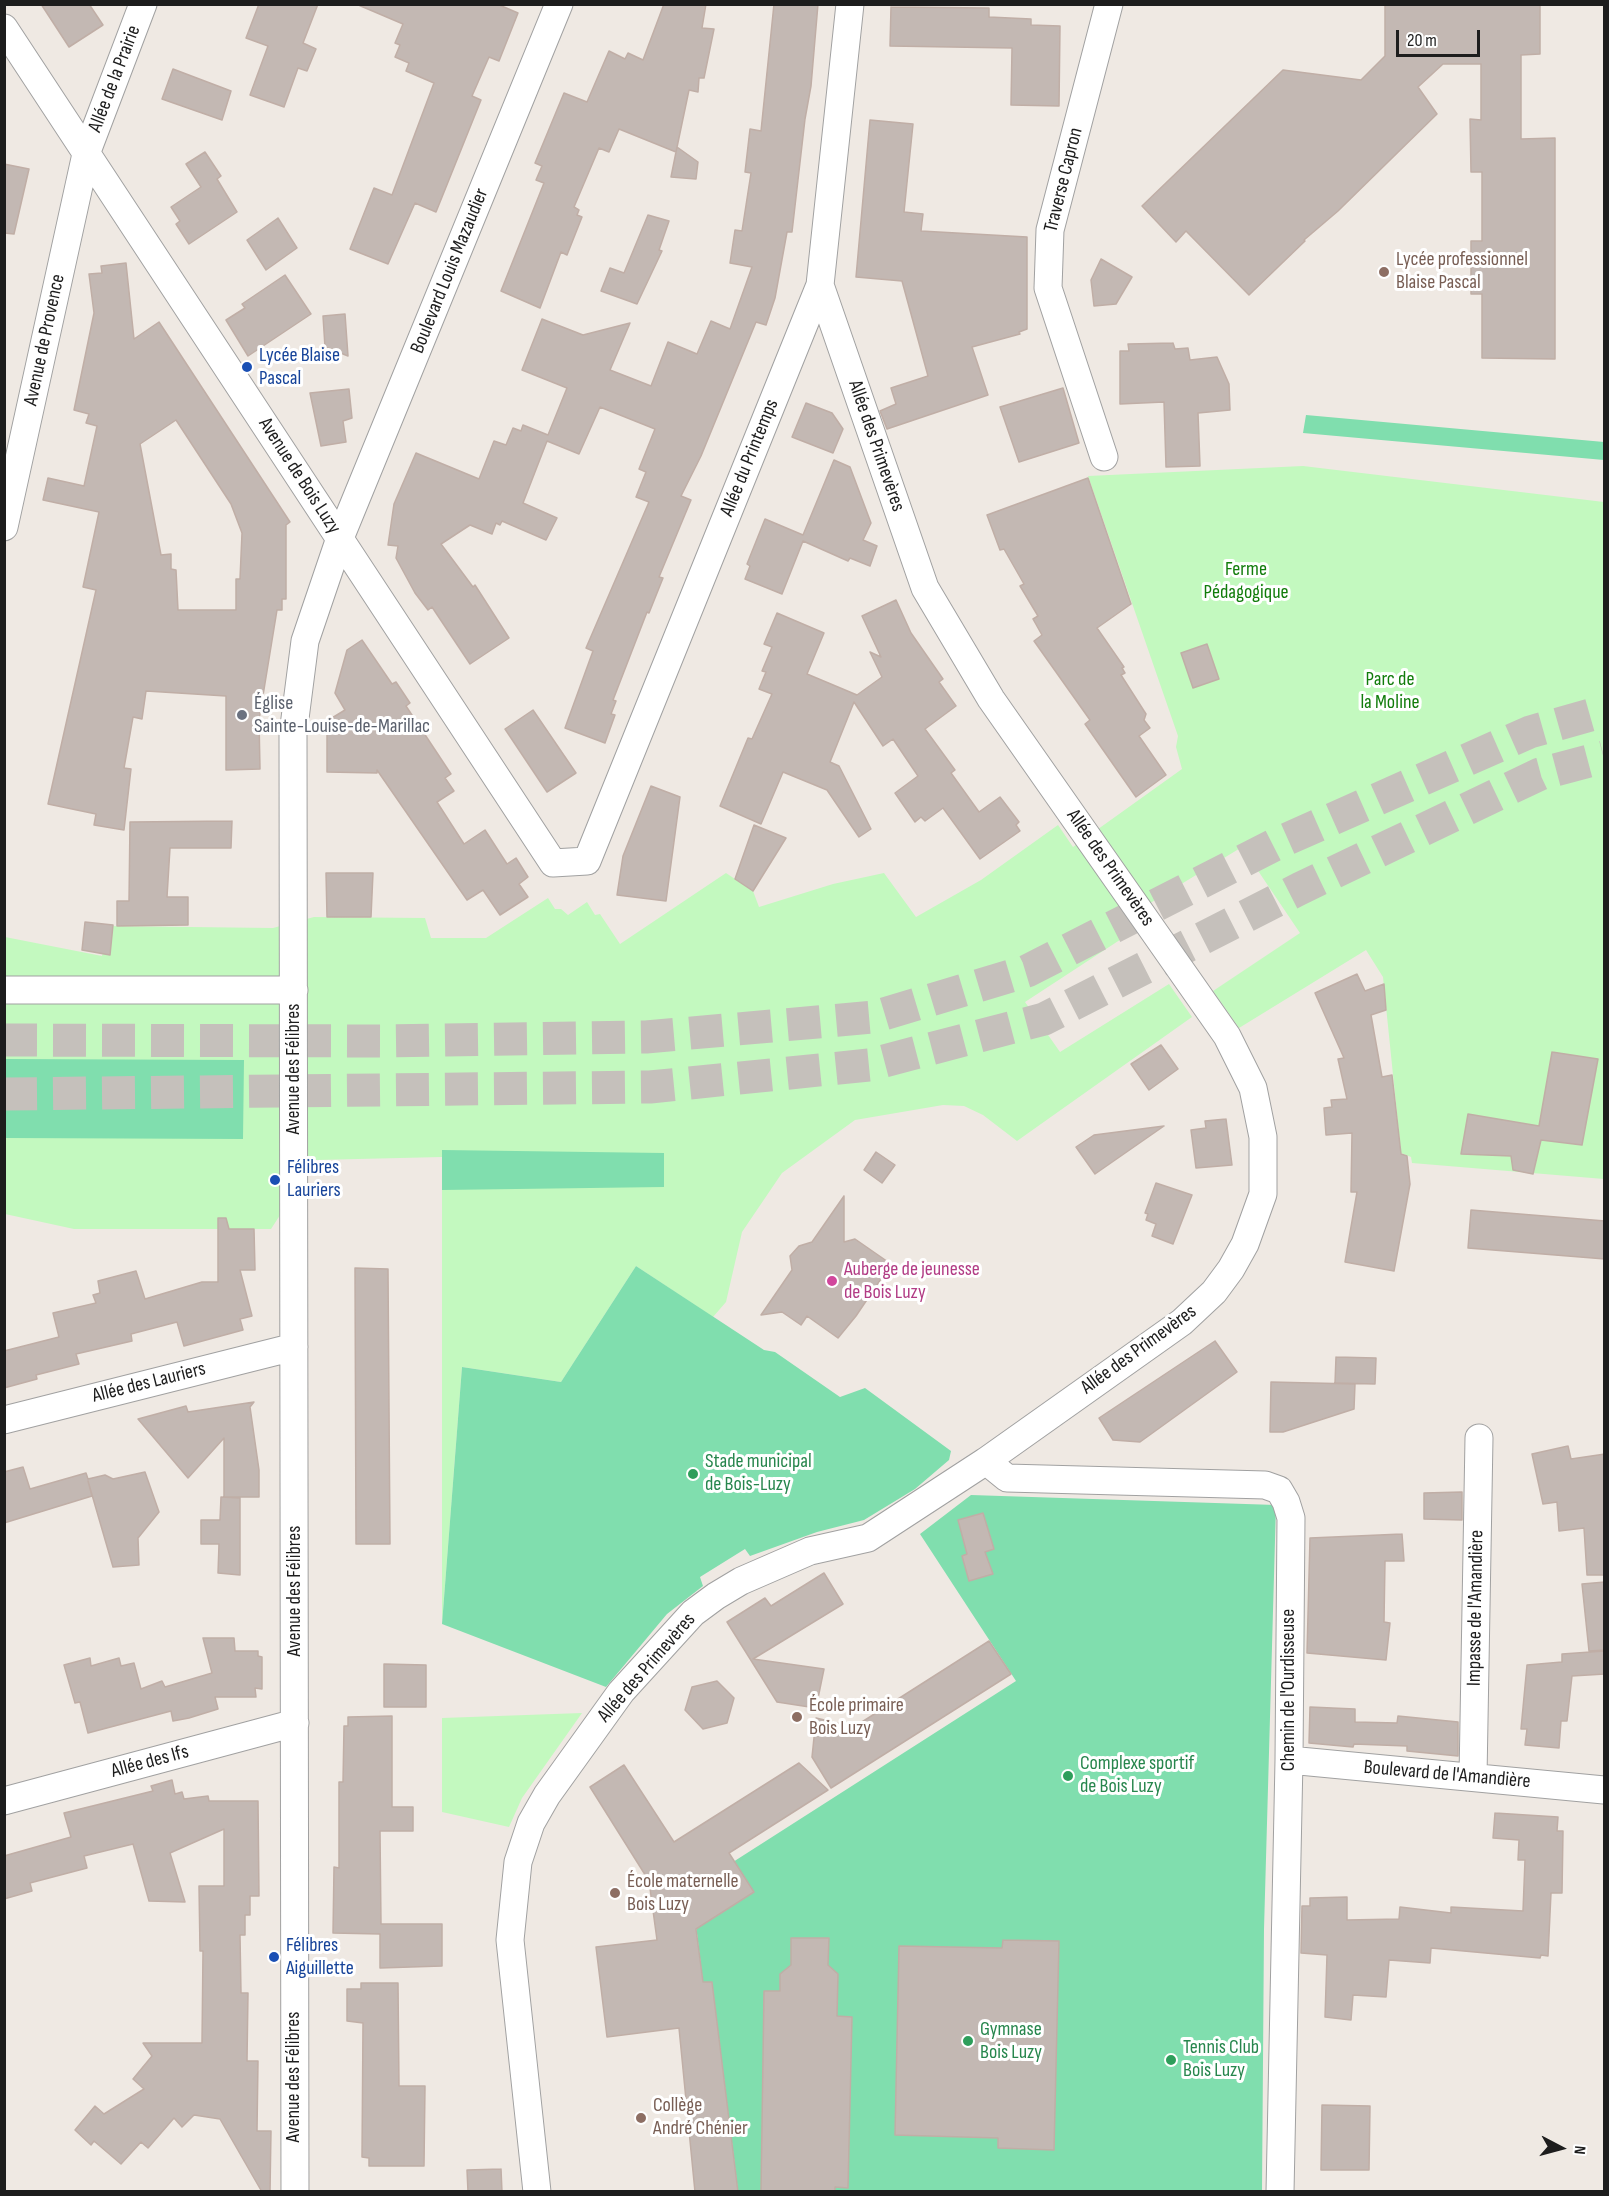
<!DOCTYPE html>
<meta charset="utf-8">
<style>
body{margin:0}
#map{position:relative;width:1609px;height:2196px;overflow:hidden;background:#efe9e3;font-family:"Sofia Sans Condensed",sans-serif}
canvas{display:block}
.frame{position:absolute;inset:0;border:6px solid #1d1d1d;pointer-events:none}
.north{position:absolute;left:1531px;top:2118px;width:60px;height:60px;-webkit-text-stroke:4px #fff;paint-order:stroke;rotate:96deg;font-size:16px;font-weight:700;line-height:24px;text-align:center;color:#1d1d1d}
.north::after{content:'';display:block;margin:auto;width:21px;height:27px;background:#1d1d1d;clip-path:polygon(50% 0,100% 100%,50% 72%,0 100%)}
.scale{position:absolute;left:1396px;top:30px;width:84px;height:27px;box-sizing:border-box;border:3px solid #1d1d1d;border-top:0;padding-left:8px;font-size:18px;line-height:21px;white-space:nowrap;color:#1d1d1d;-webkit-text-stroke:4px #fff;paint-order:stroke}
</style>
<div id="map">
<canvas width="1609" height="2196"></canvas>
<div class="frame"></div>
<div class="north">N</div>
<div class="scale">20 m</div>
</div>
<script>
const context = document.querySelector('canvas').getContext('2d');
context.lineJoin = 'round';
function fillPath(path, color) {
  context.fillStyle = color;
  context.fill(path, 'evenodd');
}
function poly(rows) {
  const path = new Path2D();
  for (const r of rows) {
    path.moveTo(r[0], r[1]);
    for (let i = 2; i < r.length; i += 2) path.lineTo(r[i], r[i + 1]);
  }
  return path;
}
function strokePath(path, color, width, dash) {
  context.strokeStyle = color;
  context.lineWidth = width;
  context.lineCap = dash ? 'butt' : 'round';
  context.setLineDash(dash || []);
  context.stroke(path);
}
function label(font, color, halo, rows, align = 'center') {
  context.font = font + ' "Sofia Sans Condensed",sans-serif';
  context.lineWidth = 6;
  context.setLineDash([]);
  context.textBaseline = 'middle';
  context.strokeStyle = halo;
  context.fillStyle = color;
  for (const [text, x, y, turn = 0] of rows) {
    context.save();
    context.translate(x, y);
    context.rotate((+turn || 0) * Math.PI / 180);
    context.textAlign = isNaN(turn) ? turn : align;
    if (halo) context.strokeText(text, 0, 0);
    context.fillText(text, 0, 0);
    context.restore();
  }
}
const park = poly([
 [1303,466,1604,502,1604,1179,1412,1163,1411,1157,1401,1153,1383,977,1366,950,1239,1028,1213,991,1300,933,1242,847,1124,919,1132,932,1025,1002,1060,1052,1169,984,1192,1017,1017,1141,983,1115,964,1106,943,1105,855,1120,782,1173,742,1232,726,1302,713,1317,636,1266,561,1382,462,1367,442,1624,442,1157,316,1160,271,1229,74,1229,5,1214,5,937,102,956,107,926,273,928,314,917,425,918,431,938,486,938,548,898,555,909,561,909,568,915,587,902,595,915,600,914,620,944,726,873,753,891,759,907,833,884,884,873,916,917,981,880,1058,825,1073,847,1182,769,1176,747,1178,736,1088,476],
 [582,1713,522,1798,509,1827,442,1812,442,1718]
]);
const pitch = poly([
 [1306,415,1604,442,1604,460,1303,433],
 [5,1059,244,1060,243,1139,5,1138],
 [442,1150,664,1153,664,1187,442,1190],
 [636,1266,764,1350,775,1352,840,1397,865,1388,951,1451,949,1460,915,1489,864,1520,817,1532,750,1556,745,1549,700,1577,703,1586,667,1614,606,1687,442,1624,462,1367,561,1382],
 [971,1495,1276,1505,1264,1929,1262,2191,738,2191,712,1982,703,1982,690,1877,708,1878,1016,1681,920,1534]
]);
const building = poly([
 [41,4,89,4,103,25,69,47,41,4],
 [259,4,318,4,303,43,316,49,307,71,298,68,284,107,250,95,268,46,246,38,259,4],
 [356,4,497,4,518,13,499,61,489,57,472,96,481,100,436,212,415,203,388,264,350,249,374,188,392,195,434,83,406,71,409,63,395,57,400,45,395,43,403,24,356,4],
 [664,4,706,4,702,28,714,29,704,78,699,78,698,92,689,90,676,152,619,129,609,152,599,148,574,207,579,210,577,215,582,217,567,255,561,252,540,308,501,291,544,183,536,180,542,166,535,163,564,93,587,102,609,51,625,59,628,53,643,60,664,4],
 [774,4,818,4,811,86,805,119,792,232,787,232,775,298,766,325,756,322,701,456,681,496,691,500,659,577,663,578,649,613,647,612,613,700,616,701,611,714,615,715,605,743,565,728,593,651,586,648,649,502,636,497,646,472,639,469,655,429,600,407,579,454,547,441,523,503,557,518,546,540,502,521,500,525,496,523,492,534,470,525,441,544,473,587,475,585,509,638,470,664,432,607,428,610,415,593,396,558,398,546,388,545,394,504,416,453,479,479,494,441,506,445,513,428,521,431,523,425,548,435,567,388,522,370,542,319,583,335,630,323,610,370,651,386,668,342,697,354,711,321,730,329,752,267,730,263,735,230,742,231,751,173,745,172,750,129,761,131,774,4],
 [1385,4,1540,4,1540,54,1521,55,1521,139,1555,138,1555,359,1482,358,1482,294,1471,294,1471,241,1482,241,1482,172,1471,172,1470,119,1481,120,1481,64,1443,64,1418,87,1437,114,1338,211,1304,240,1305,241,1249,295,1186,231,1176,242,1142,206,1283,70,1361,80,1385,56,1385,4],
 [891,7,989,8,989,17,1031,19,1031,25,1060,26,1059,106,1011,105,1012,48,890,46,891,7],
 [173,69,231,91,222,120,162,99,173,69],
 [870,120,913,124,904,212,923,214,921,231,1027,237,1027,329,1019,332,1020,334,972,347,988,395,887,429,880,411,896,404,891,388,928,376,902,281,856,277,870,120],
 [677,147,698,162,696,179,671,177,677,147],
 [205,152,221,176,217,179,237,212,189,244,176,224,180,221,171,207,201,187,186,164,205,152],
 [4,164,29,169,14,234,4,233,4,164],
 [648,215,669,221,659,250,662,251,637,304,601,291,610,268,624,273,648,215],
 [278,218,297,248,266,270,247,240,278,218],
 [1101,259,1132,277,1116,304,1094,306,1091,280,1101,259],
 [126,263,134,339,159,322,290,522,286,525,286,599,282,599,282,610,277,610,259,720,260,769,226,770,226,696,146,691,142,719,133,717,124,768,131,769,124,830,94,825,96,814,48,804,96,590,83,587,99,512,43,500,48,478,84,486,97,426,86,423,89,414,74,410,94,313,89,274,102,273,101,266,126,263],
 [176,420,231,504,242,533,240,579,236,579,236,610,178,610,176,570,171,569,171,554,161,555,140,444,176,420],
 [285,275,311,314,248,356,226,320,245,308,242,304,285,275],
 [345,314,348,356,325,347,323,316,345,314],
 [1173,343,1175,349,1188,348,1190,360,1217,357,1229,384,1230,410,1198,413,1200,466,1166,467,1164,402,1120,404,1120,351,1129,351,1128,344,1173,343],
 [1063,388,1079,443,1019,462,1000,407,1063,388],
 [349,389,352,418,343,421,346,442,321,446,310,393,349,389],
 [806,403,832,413,843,429,833,453,792,437,806,403],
 [834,460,850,467,871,523,863,540,877,546,870,566,850,558,848,561,803,541,782,594,745,579,750,566,747,564,765,519,803,535,834,460],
 [1088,478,1131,604,1097,628,1124,667,1122,668,1125,673,1121,675,1146,714,1144,720,1150,728,1139,736,1166,775,1136,797,1085,724,1090,720,1034,641,1042,635,1033,619,1038,616,1020,586,1024,584,1004,549,1000,550,987,515,1088,478],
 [896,600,911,633,943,679,939,682,956,706,925,729,955,770,951,773,979,812,1000,797,1019,822,1016,825,1020,831,980,859,943,808,925,821,921,817,915,822,895,793,918,776,893,739,883,746,854,702,830,762,839,766,871,829,859,837,827,790,783,772,761,824,720,806,748,738,752,739,772,694,759,689,766,672,762,671,772,647,764,644,777,613,824,633,807,674,857,695,882,677,870,652,881,657,862,616,896,600],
 [362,640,392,684,396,682,410,703,406,706,451,774,445,778,454,791,437,802,464,844,485,830,507,864,516,858,528,877,519,884,528,897,500,915,483,890,467,900,377,770,377,773,327,772,327,721,345,710,335,693,347,650,362,640],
 [1207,644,1219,679,1193,688,1181,653,1207,644],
 [533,710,576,773,547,792,505,729,533,710],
 [651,786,680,797,666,901,617,895,623,856,651,786],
 [232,821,231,848,170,848,167,897,188,897,188,925,117,926,117,901,129,901,130,822,232,821],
 [754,825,786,838,753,891,735,879,754,825],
 [326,873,373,873,371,917,327,917,326,873],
 [85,922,113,925,110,955,82,950,85,922],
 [1357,974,1365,991,1384,984,1386,1010,1371,1015,1382,1077,1392,1075,1401,1154,1407,1156,1410,1184,1394,1271,1345,1262,1357,1192,1351,1192,1352,1133,1326,1135,1324,1108,1332,1107,1331,1100,1347,1099,1338,1059,1344,1058,1315,993,1357,974],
 [1161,1045,1178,1069,1149,1090,1131,1064,1161,1045],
 [1552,1052,1598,1059,1582,1145,1541,1140,1533,1174,1513,1170,1511,1156,1461,1154,1468,1114,1539,1126,1552,1052],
 [1226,1119,1232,1165,1196,1168,1191,1130,1206,1128,1205,1121,1226,1119],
 [1164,1126,1095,1174,1076,1147,1094,1135,1164,1126],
 [876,1152,895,1165,882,1183,864,1170,876,1152],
 [1156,1183,1192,1195,1173,1244,1152,1236,1156,1224,1146,1220,1148,1214,1145,1213,1156,1183],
 [844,1196,844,1242,855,1239,891,1264,856,1316,838,1338,807,1316,801,1325,782,1312,761,1315,792,1270,790,1256,799,1246,812,1242,844,1196],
 [1471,1210,1605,1221,1605,1259,1468,1248,1471,1210],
 [218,1218,226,1218,229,1229,254,1229,255,1270,240,1270,252,1316,240,1319,243,1330,184,1346,177,1322,131,1334,132,1341,76,1354,79,1364,36,1375,37,1379,4,1388,4,1351,59,1337,53,1313,96,1303,93,1295,100,1293,98,1281,136,1271,145,1299,202,1282,218,1282,218,1218],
 [355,1268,388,1269,390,1544,356,1544,355,1268],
 [1215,1341,1237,1372,1140,1442,1113,1440,1099,1418,1215,1341],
 [1336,1357,1376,1358,1375,1384,1335,1383,1336,1357],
 [1271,1382,1355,1384,1354,1409,1283,1432,1270,1432,1271,1382],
 [254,1402,250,1407,259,1470,259,1497,224,1497,224,1438,188,1478,138,1419,186,1406,188,1412,254,1402],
 [1568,1446,1571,1459,1605,1454,1605,1575,1587,1575,1584,1528,1559,1531,1557,1502,1543,1504,1532,1454,1568,1446],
 [23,1467,30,1489,86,1473,88,1479,105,1475,113,1479,145,1472,159,1512,138,1538,139,1565,113,1567,88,1481,92,1496,4,1523,4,1472,23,1467],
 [1462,1492,1462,1520,1424,1519,1424,1493,1462,1492],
 [221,1497,240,1498,240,1575,218,1573,219,1544,201,1544,201,1520,220,1520,221,1497],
 [983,1513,994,1549,985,1552,993,1574,969,1581,962,1556,967,1554,958,1520,983,1513],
 [1402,1534,1404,1561,1385,1561,1384,1622,1390,1623,1386,1660,1307,1653,1310,1538,1402,1534],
 [824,1573,843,1604,753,1659,824,1669,816,1708,777,1702,727,1622,765,1598,771,1606,824,1573],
 [1605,1582,1605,1650,1589,1651,1582,1584,1605,1582],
 [203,1638,234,1638,235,1651,258,1651,258,1656,262,1657,262,1689,255,1688,256,1697,215,1697,218,1709,189,1718,173,1721,171,1711,88,1733,80,1702,75,1703,64,1665,90,1658,91,1666,119,1658,121,1666,134,1663,141,1689,162,1681,165,1687,212,1673,203,1638],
 [989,1641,1011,1674,831,1788,812,1757,816,1718,854,1727,989,1641],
 [1605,1651,1605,1674,1572,1676,1567,1721,1561,1721,1559,1748,1525,1745,1527,1729,1521,1729,1527,1665,1562,1662,1562,1654,1605,1651],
 [384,1664,426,1665,426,1707,384,1707,384,1664],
 [717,1681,734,1698,727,1723,703,1729,685,1710,692,1687,717,1681],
 [1310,1707,1355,1709,1355,1722,1397,1723,1398,1716,1458,1722,1458,1756,1407,1751,1407,1746,1354,1744,1353,1747,1309,1743,1310,1707],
 [392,1716,392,1807,413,1807,413,1831,380,1831,381,1924,442,1924,442,1966,380,1968,380,1934,333,1933,334,1867,339,1868,339,1782,343,1782,344,1726,348,1726,348,1717,392,1716],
 [799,1763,828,1790,729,1853,754,1892,696,1929,703,1982,712,1982,738,2192,695,2192,679,2028,607,2037,596,1947,657,1940,649,1881,590,1787,624,1765,674,1842,799,1763],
 [172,1780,175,1794,182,1792,184,1799,208,1796,209,1801,258,1801,259,1896,250,1896,250,1915,245,1915,245,1935,240,1935,241,1993,248,1993,247,2061,258,2061,257,2131,271,2131,270,2192,262,2192,220,2119,194,2115,182,2127,174,2118,148,2148,141,2142,121,2164,94,2141,91,2145,75,2130,95,2106,104,2114,144,2089,133,2079,152,2056,143,2043,202,2043,203,1951,200,1951,199,1886,224,1886,224,1829,170,1853,185,1902,149,1901,133,1844,84,1856,87,1868,30,1883,32,1891,4,1899,4,1856,71,1837,64,1813,153,1791,151,1786,172,1780],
 [1495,1813,1558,1817,1557,1831,1563,1831,1562,1893,1551,1893,1548,1956,1541,1955,1540,1958,1431,1948,1430,1963,1389,1960,1386,1997,1353,1995,1351,2020,1325,2017,1327,1955,1301,1953,1302,1906,1310,1906,1310,1898,1347,1897,1347,1920,1399,1919,1400,1907,1451,1913,1451,1907,1523,1911,1525,1860,1518,1860,1519,1840,1493,1838,1495,1813],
 [791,1938,829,1938,828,1965,838,1974,837,2016,852,2017,848,2188,835,2187,835,2192,761,2192,764,1991,780,1991,780,1974,791,1965,791,1938],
 [1003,1940,1059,1941,1054,2150,998,2148,998,2138,895,2135,899,1946,1002,1948,1003,1940],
 [361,1983,398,1983,399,2086,425,2086,424,2166,369,2166,369,2158,362,2157,363,2023,347,2021,347,1989,361,1989,361,1983],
 [1322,2105,1370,2106,1369,2170,1321,2170,1322,2105],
 [501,2169,502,2192,468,2192,467,2170,501,2169]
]);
const motorwayTunnel = poly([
 [4,1040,381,1041,646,1037,874,1017,1027,971,1278,843,1530,732,1604,711],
 [4,1094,650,1087,869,1065,1044,1019,1299,889,1540,774,1604,757]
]);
const minor = poly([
 [4,28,553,863,587,861,820,285,850,4],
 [1104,457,1048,288,1050,230,1109,4],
 [4,527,86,154,143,4],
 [4,990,294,990],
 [4,1420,294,1347],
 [986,1461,1007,1478,1265,1485,1279,1490,1286,1502,1291,1518,1289,1760,1280,2192],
 [1289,1760,1604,1790],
 [1473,1777,1479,1438],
 [4,1801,295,1723],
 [295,2192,293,734,305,641,340,538,559,4],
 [537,2192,510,1940,518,1862,531,1823,547,1795,621,1692,693,1613,716,1596,741,1581,810,1551,868,1538,986,1461,1182,1322,1214,1292,1231,1269,1245,1244,1263,1194,1263,1137,1253,1088,1227,1036,991,699,925,588,820,285]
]);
const markers = [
 [1384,272,6,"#8d6e63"],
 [247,367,6,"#1a4fb4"],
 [242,715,6,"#6b7280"],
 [275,1180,6,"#1a4fb4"],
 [832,1281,6,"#d1479c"],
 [693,1474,6,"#2e9e5b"],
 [797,1717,6,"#8d6e63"],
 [1068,1776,6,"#2e9e5b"],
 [615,1893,6,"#8d6e63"],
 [274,1957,6,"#1a4fb4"],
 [968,2041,6,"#2e9e5b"],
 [1171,2060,6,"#2e9e5b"],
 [641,2118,6,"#8d6e63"]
];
const streetNames = [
 ["Allée de la Prairie",115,79,-69],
 ["Traverse Capron",1064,180,-76],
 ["Boulevard Louis Mazaudier",450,271,-68],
 ["Avenue de Provence",45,340,-78],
 ["Allée des Primevères",876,446,71],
 ["Allée du Printemps",750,458,-68],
 ["Avenue de Bois Luzy",299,476,57],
 ["Allée des Primevères",1110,868,55],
 ["Avenue des Félibres",294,1069,-90],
 ["Allée des Primevères",1139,1350,-36],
 ["Allée des Lauriers",149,1383,-14],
 ["Avenue des Félibres",295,1591,-90],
 ["Impasse de l'Amandière",1476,1608,-89],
 ["Allée des Primevères",647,1668,-49],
 ["Chemin de l'Ourdisseuse",1289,1690,-90],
 ["Allée des Ifs",150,1762,-15],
 ["Boulevard de l'Amandière",1447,1775,5],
 ["Avenue des Félibres",294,2077,-90]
];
const educationNames = [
 ["Lycée professionnel",1396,260],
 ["Blaise Pascal",1396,283],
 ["École primaire",809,1706],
 ["Bois Luzy",809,1729],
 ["École maternelle",627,1882],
 ["Bois Luzy",627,1905],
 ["Collège",653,2106],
 ["André Chénier",653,2129]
];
const transitNames = [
 ["Lycée Blaise",259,356],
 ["Pascal",259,379],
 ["Félibres",287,1168],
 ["Lauriers",287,1191],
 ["Félibres",286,1946],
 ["Aiguillette",286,1969]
];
const parkNames = [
 ["Ferme",1246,570],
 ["Pédagogique",1246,593],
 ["Parc de",1390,680],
 ["la Moline",1390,703]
];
const worshipNames = [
 ["Église",254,704],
 ["Sainte-Louise-de-Marillac",254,727]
];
const hotelNames = [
 ["Auberge de jeunesse",844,1270],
 ["de Bois Luzy",844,1293]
];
const leisureNames = [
 ["Stade municipal",705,1462],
 ["de Bois-Luzy",705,1485],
 ["Complexe sportif",1080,1764],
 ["de Bois Luzy",1080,1787],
 ["Gymnase",980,2030],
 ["Bois Luzy",980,2053],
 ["Tennis Club",1183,2048],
 ["Bois Luzy",1183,2071]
];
fillPath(park, '#c3f9bf');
fillPath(pitch, '#80deae');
fillPath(building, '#c3b8b3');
strokePath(building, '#c0aea6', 1.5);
strokePath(motorwayTunnel, '#c5c0bb', 33, [33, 16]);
strokePath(minor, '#a1a1a1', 29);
strokePath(minor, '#fff', 27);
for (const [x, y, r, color] of markers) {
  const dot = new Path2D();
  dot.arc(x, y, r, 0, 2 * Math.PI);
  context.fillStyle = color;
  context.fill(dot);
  strokePath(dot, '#fff', 2);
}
label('20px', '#1d1d1d', '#fff', streetNames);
label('20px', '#785e54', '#fff', educationNames, 'left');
label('20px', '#164399', '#fff', transitNames, 'left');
label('20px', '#117c0b', '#fff', parkNames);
label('20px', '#5b616d', '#fff', worshipNames, 'left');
label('20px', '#b23c85', '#fff', hotelNames, 'left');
label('20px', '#27864d', '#fff', leisureNames, 'left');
</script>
